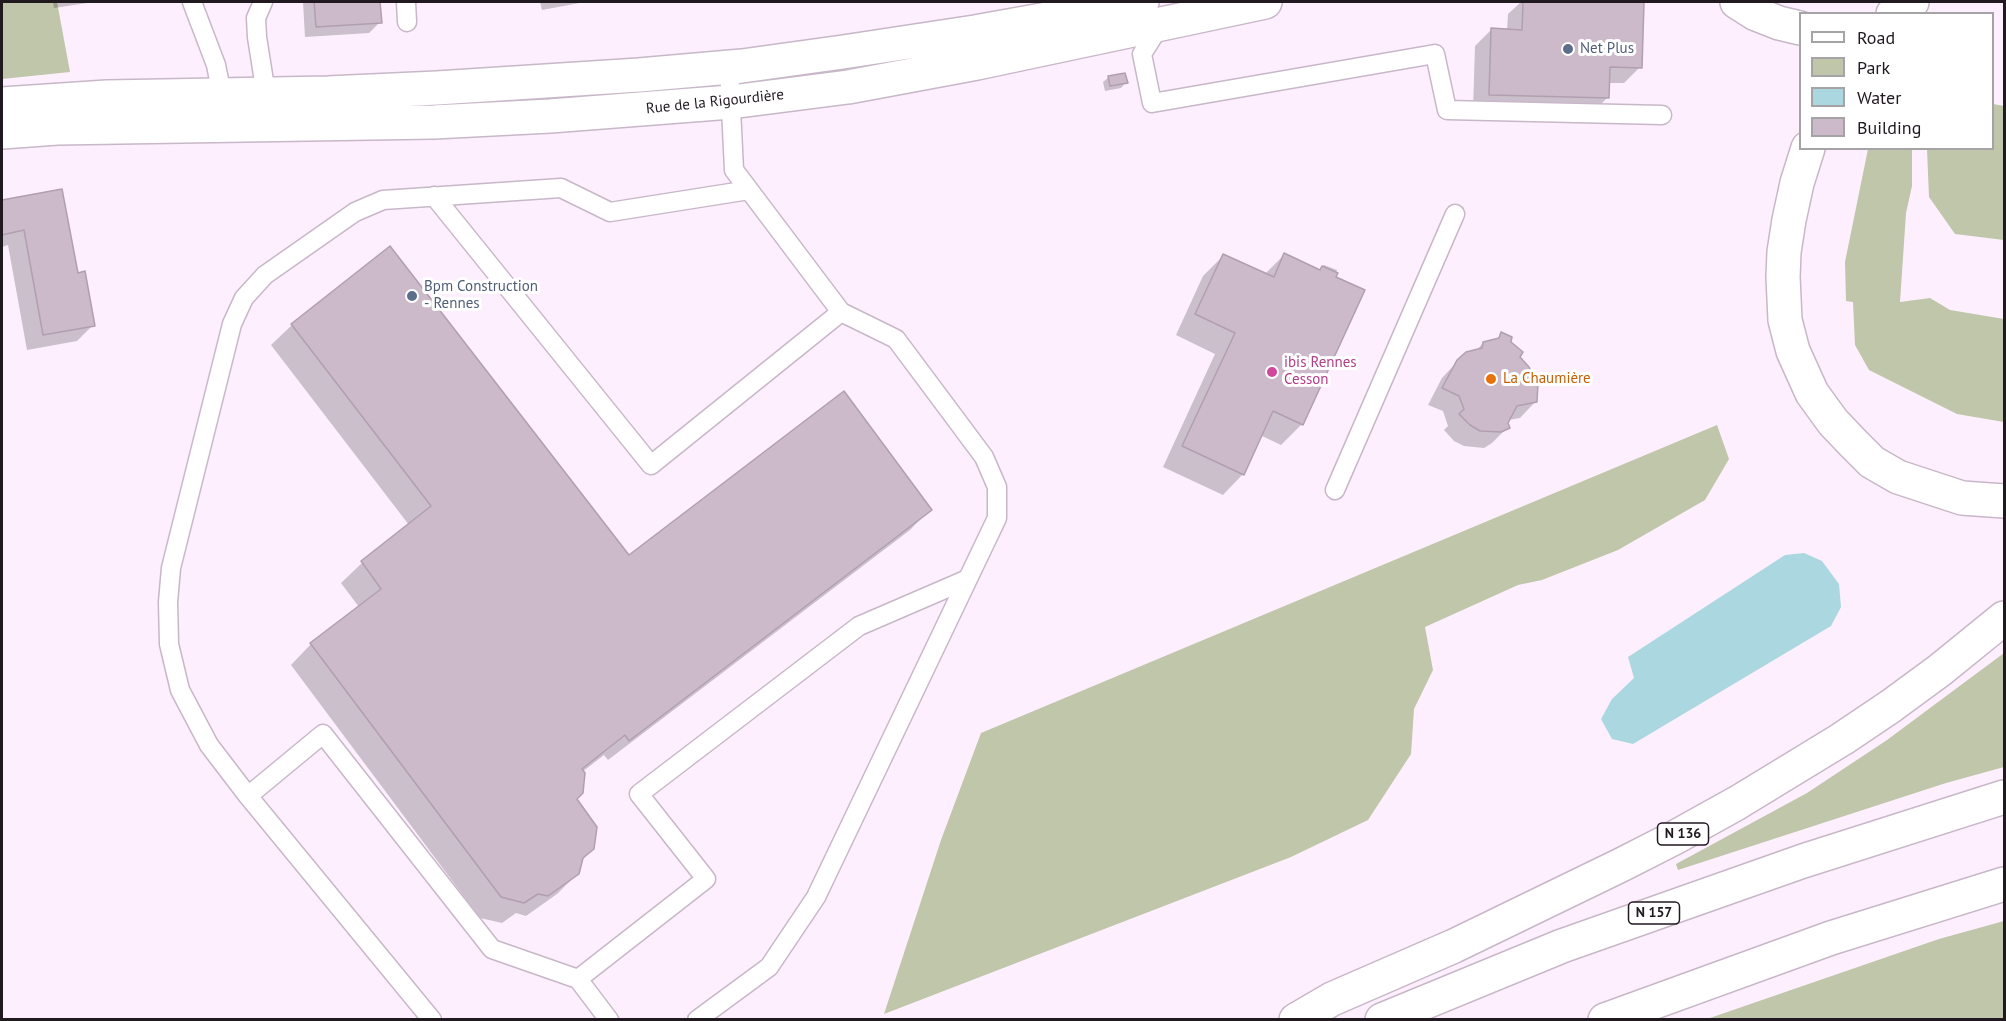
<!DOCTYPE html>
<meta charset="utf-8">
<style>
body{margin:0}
#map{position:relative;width:2006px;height:1021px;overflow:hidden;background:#fdeffd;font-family:"PT Sans",sans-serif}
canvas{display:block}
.frame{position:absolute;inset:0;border:3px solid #201920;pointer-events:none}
.legend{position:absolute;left:1799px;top:12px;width:195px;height:138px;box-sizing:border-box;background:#fff;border:2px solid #a6a3a6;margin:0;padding:8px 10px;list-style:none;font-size:18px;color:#201920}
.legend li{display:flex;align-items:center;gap:12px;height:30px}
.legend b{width:30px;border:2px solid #a6a3a6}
</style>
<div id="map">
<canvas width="2006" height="1021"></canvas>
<div class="frame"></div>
<ul class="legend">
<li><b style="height:8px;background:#fff"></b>Road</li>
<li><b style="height:16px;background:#bfc6a9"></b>Park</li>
<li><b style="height:16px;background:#abd8e0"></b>Water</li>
<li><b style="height:16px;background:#ccbaca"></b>Building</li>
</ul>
</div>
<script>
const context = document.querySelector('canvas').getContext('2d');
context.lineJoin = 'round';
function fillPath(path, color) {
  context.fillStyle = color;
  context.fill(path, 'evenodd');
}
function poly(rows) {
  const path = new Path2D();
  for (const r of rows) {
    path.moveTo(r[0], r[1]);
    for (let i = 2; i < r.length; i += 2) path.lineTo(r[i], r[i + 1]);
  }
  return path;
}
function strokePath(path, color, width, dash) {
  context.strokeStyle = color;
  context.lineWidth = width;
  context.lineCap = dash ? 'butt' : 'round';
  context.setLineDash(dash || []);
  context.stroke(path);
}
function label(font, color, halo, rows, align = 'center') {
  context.font = font + ' "PT Sans",sans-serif';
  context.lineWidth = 6;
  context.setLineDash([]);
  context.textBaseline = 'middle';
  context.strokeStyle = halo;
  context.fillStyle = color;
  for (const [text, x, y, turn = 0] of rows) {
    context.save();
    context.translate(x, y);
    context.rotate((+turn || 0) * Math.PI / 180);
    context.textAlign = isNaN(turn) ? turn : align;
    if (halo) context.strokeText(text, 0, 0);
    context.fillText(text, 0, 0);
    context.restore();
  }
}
const green = poly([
 [2,2,57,2,70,72,2,79],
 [1993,104,2004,106,2004,240,1955,234,1929,197,1927,149,1992,148],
 [1868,149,1912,149,1912,186,1906,213,1900,302,1930,298,1950,310,2004,319,2004,422,1957,414,1869,370,1855,345,1853,302,1846,301,1845,262],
 [1717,425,1729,459,1705,500,1618,550,1542,580,1518,585,1425,627,1433,670,1414,709,1411,754,1368,820,1291,857,884,1014,941,840,981,733],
 [2004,653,2004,767,1946,783,1678,870,1676,864,1807,793,1887,740],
 [2004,921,2004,1019,1707,1019,1939,939]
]);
const water = poly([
 [1804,553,1822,561,1839,584,1841,607,1831,626,1633,744,1612,739,1601,719,1612,699,1634,678,1628,657,1785,555]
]);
const shadow = poly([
 [53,2,94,2,54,8],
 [303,2,379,2,380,22,369,33,305,37],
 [540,2,585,2,542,10],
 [1521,2,1643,2,1640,67,1624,83,1608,83,1607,98,1591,114,1473,110,1475,46,1491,30,1507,31,1508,14],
 [1109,77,1126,82,1121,88,1105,91,1103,82],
 [61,191,77,275,93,325,77,341,27,350,8,245,2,247,2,201],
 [1284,255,1318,271,1324,265,1337,270,1334,277,1302,424,1281,445,1260,435,1243,474,1223,495,1163,467,1215,354,1176,335,1203,276,1223,256,1265,274],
 [292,325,628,557,930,509,910,530,608,760,604,755,582,772,575,799,593,849,581,861,578,873,557,894,526,916,516,913,502,923,480,918,291,665,311,644,359,607,341,583,362,563,409,525,271,345],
 [1502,334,1518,358,1536,401,1520,418,1508,420,1508,427,1492,443,1484,448,1464,446,1454,441,1444,430,1448,426,1443,411,1428,405,1442,378,1458,361,1476,351,1483,343,1495,340]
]);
const building = poly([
 [314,2,380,2,382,23,316,27,314,2],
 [1523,2,1644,2,1642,68,1610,67,1609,98,1489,95,1491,28,1522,30,1523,2],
 [1125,73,1128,83,1110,86,1108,76,1125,73],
 [62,189,78,273,85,271,95,326,43,335,24,230,2,235,2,200,62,189],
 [390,246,629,555,844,391,932,510,629,741,625,735,582,769,585,773,583,793,577,799,597,827,594,849,583,858,579,874,548,896,538,894,524,903,501,897,310,643,381,589,361,561,431,506,291,324,390,246],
 [1284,253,1320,270,1322,266,1338,273,1336,277,1365,290,1303,425,1273,411,1244,475,1182,446,1235,333,1195,314,1223,254,1274,277,1284,253],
 [1501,332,1512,337,1511,342,1523,352,1520,357,1529,367,1538,383,1537,402,1517,406,1508,423,1510,428,1501,432,1480,431,1470,425,1459,414,1464,409,1459,396,1442,388,1457,360,1466,352,1482,348,1483,342,1499,338,1501,332]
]);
const service = poly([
 [192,2,216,65,220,85,219,101],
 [406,2,407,22],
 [1161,24,1142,54,1152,103,1435,54,1447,110,1662,115],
 [263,101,266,94,257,37,256,18,263,2],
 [434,196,651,465,841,312],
 [1335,490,1455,214],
 [248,796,323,734,492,949,578,979,609,1020],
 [578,979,706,879,639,794,859,626,968,579],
 [432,1020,248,796,209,745,180,690,169,644,168,602,171,568,232,324,244,298,265,275,355,212,383,200,561,188,610,212,749,190],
 [697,1020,769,967,816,897,997,518,997,487,984,457,896,339,841,312,734,170,729,67]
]);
const tertiary = poly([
 [1737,2,1756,14,1779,23,1800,28],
 [1893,14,1912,2],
 [2,104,107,97,328,93,437,88,639,75,742,66,843,52,975,32,1142,2],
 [2,132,57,128,434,122,550,116,731,102,848,87,977,63,1265,2]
]);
const trunk = poly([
 [1808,148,1797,183,1789,220,1784,252,1783,277,1785,320,1793,351,1812,393,1833,422,1854,444,1872,462,1898,477,1962,498,2004,501],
 [1296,1020,1332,999,1454,946,1621,865,1674,838,1737,803,1842,739,1891,706,1940,670,2004,618],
 [1382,1020,1562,946,1803,861,2004,797],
 [1605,1020,1831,938,2004,884]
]);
const markers = [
 [1568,49,6,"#5c6f8a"],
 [412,296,6,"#5c6f8a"],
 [1272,372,6,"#d1479c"],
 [1491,379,6,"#e8710a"]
];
const shields = [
 [1683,834,51],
 [1654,913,51]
];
const shieldNames = [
 ["N 136",1683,834],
 ["N 157",1654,913]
];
const serviceNames = [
 ["Net Plus",1580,49],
 ["Bpm Construction",424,287],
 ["- Rennes",424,304]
];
const streetNames = [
 ["Rue de la Rigourdière",715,102,-6]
];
const hotelNames = [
 ["ibis Rennes",1284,363],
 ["Cesson",1284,380]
];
const foodNames = [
 ["La Chaumière",1503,379]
];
fillPath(green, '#bfc6a9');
fillPath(water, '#abd8e0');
fillPath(shadow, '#0003');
fillPath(building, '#ccbaca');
strokePath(building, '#b19faf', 1.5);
strokePath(service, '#c8b7c8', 21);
strokePath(tertiary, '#c8b7c8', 36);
strokePath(trunk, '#c8b7c8', 36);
strokePath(service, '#fff', 18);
strokePath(tertiary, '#fff', 33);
strokePath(trunk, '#fff', 33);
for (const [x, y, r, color] of markers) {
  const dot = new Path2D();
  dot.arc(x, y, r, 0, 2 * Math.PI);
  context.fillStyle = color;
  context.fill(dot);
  strokePath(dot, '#fff', 2);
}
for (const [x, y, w] of shields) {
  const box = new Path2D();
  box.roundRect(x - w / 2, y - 11, w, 22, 4.5);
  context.fillStyle = '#fff';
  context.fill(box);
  strokePath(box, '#201920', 1.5);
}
label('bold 14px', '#201920', null, shieldNames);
label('15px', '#4e5e75', '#fff', serviceNames, 'left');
label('15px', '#201920', '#fff', streetNames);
label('15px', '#b23c85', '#fff', hotelNames, 'left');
label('15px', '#c56008', '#fff', foodNames, 'left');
</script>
